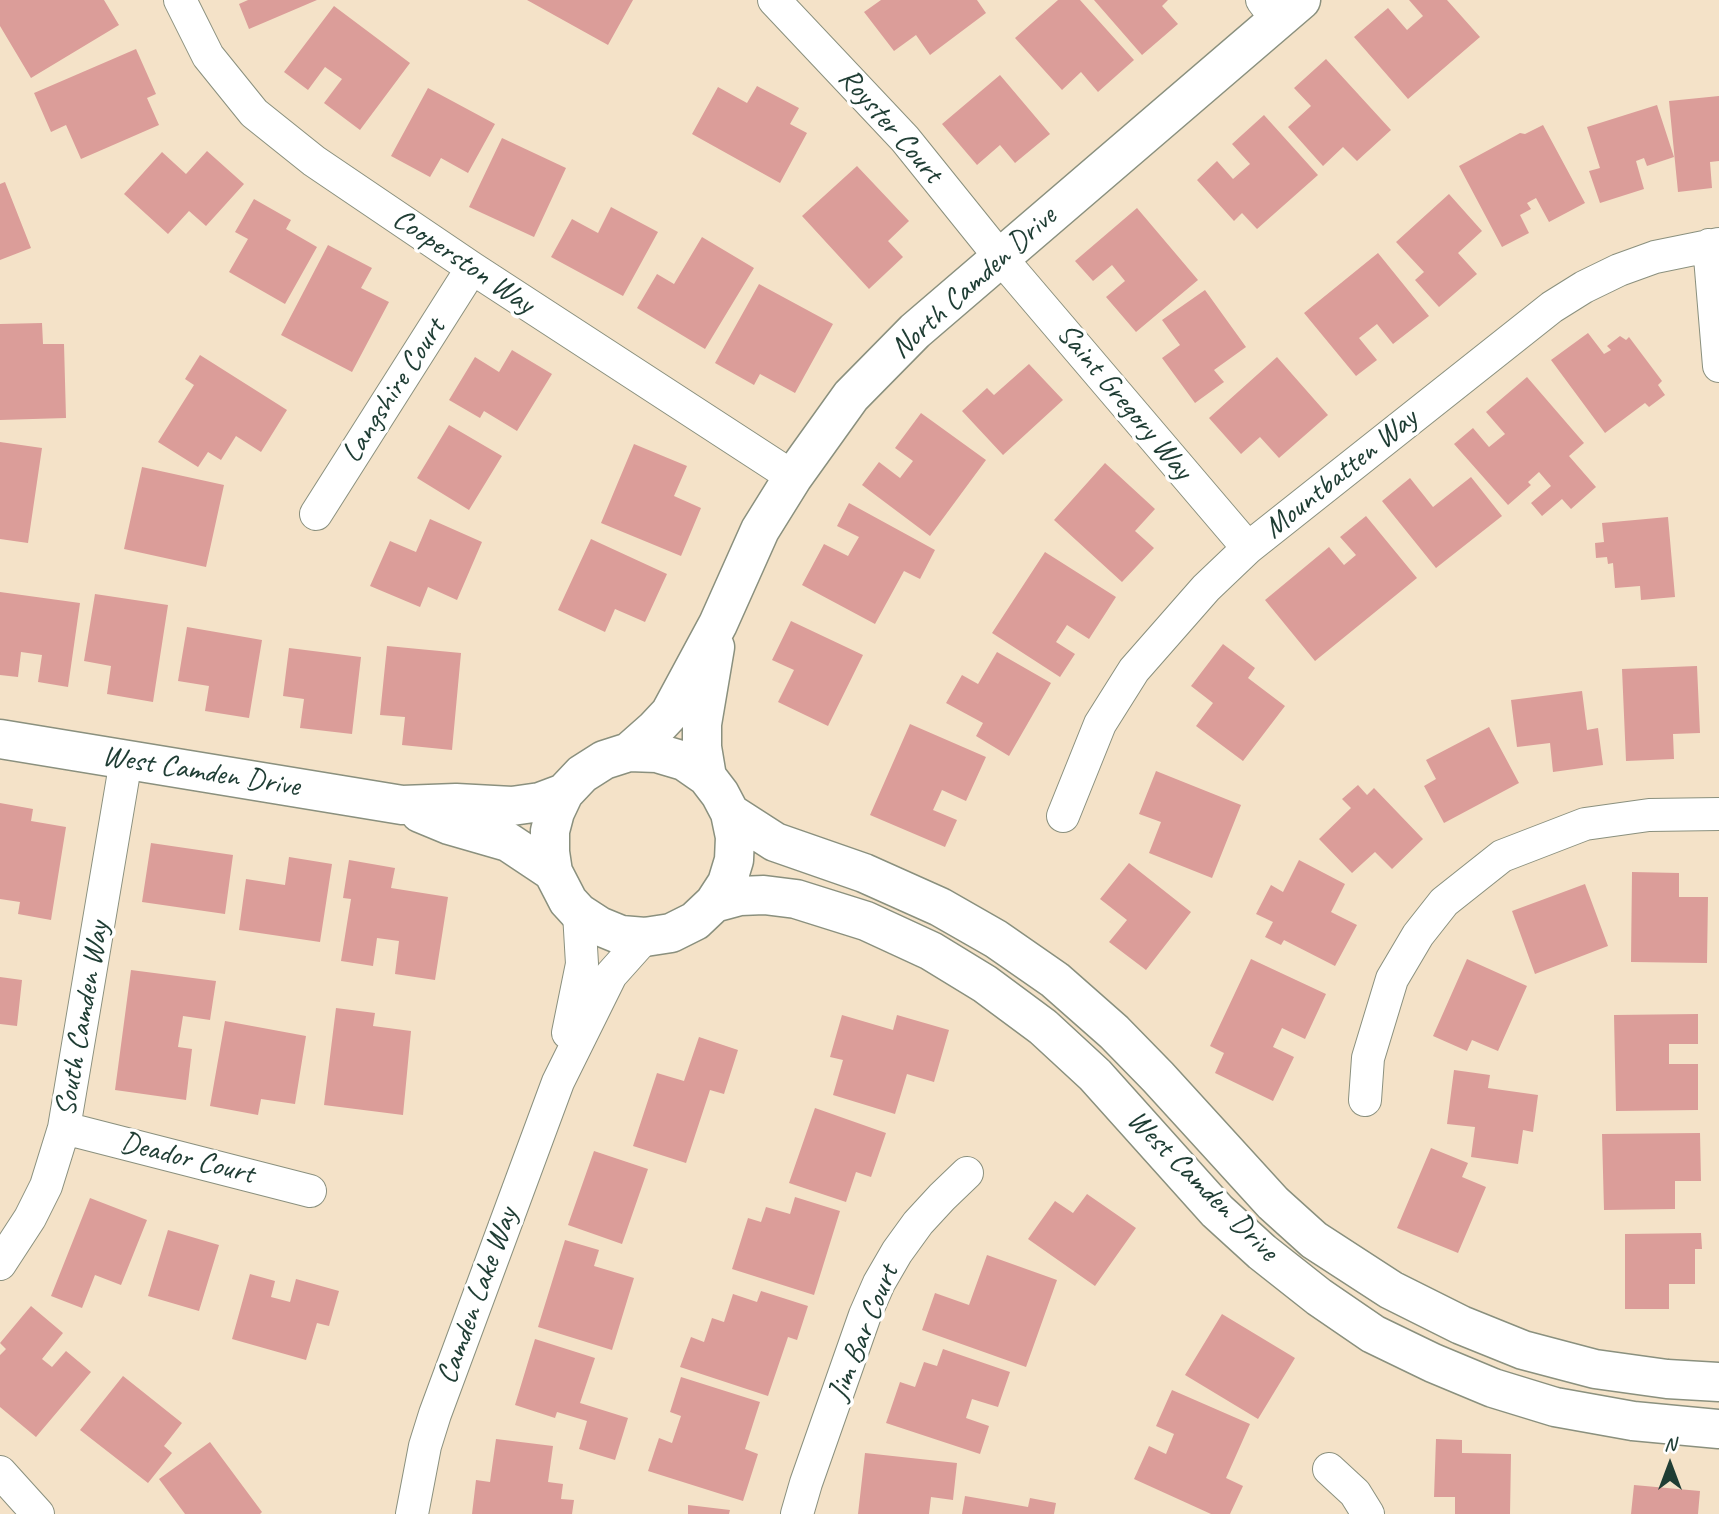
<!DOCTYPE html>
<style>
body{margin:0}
#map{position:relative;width:1719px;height:1514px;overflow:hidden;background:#f4e2c8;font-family:Caveat,sans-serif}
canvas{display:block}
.north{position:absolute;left:1635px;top:1430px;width:70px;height:70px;-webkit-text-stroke:5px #fff;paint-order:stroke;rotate:0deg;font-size:19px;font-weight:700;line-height:28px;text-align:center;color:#1f3d34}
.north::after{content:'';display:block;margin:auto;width:24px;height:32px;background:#1f3d34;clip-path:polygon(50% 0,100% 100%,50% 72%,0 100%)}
</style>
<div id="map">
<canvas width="1719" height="1514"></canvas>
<div class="north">N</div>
</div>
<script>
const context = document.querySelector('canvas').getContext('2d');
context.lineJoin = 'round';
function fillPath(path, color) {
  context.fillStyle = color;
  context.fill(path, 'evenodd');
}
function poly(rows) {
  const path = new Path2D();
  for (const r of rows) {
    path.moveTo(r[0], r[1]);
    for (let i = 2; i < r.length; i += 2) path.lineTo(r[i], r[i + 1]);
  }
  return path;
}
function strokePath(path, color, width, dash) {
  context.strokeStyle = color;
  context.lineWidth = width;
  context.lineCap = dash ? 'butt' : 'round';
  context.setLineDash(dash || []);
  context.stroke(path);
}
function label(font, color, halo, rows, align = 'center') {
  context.font = font + ' Caveat,sans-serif';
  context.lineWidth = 7;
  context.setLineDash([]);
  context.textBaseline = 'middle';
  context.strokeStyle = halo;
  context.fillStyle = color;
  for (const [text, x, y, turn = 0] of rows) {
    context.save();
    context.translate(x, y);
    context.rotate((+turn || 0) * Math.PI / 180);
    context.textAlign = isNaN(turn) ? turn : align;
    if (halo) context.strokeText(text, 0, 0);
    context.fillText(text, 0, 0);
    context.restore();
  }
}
const building = poly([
 [0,0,104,0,119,25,31,78,0,26],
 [248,0,317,0,249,29,239,4],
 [527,0,633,0,608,45],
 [881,0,977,0,986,13,930,55,916,35,894,51,864,12],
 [1058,0,1080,0,1134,60,1098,92,1081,72,1062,90,1015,38],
 [1094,0,1168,0,1162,6,1178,24,1142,55],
 [1409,0,1447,0,1480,37,1408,99,1354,37,1388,8,1407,30,1423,16],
 [334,6,410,63,360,130,324,103,342,79,325,67,308,90,284,72],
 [136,49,156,94,147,98,159,125,81,159,66,125,51,132,34,93],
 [1326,59,1391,130,1357,161,1343,147,1323,166,1288,127,1311,106,1294,88],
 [1000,75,1050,134,1015,163,1000,145,977,165,942,124],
 [757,86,799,108,790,124,807,133,780,183,692,134,718,87,747,103],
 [428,88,495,124,468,173,441,158,430,177,391,156],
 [1719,96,1719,161,1710,162,1712,188,1678,192,1669,101],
 [1657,105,1674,157,1647,166,1644,158,1636,161,1644,189,1600,203,1589,171,1600,168,1587,127],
 [1264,115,1318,175,1257,229,1242,213,1234,221,1197,180,1217,161,1233,179,1250,164,1232,144],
 [1543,125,1585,203,1549,222,1536,198,1527,203,1531,209,1520,215,1529,233,1502,247,1459,166,1520,133,1525,134],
 [502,138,566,168,534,237,469,207],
 [207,151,244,184,206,226,189,211,168,234,124,194,162,152,186,174],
 [857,166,909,221,888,241,903,257,869,289,802,216],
 [5,182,31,248,0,260,0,184],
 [1449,194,1482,231,1458,253,1477,274,1439,307,1415,280,1424,272,1396,242],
 [254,199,291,220,286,229,317,247,285,304,229,272,248,239,235,232],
 [611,207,658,232,623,296,551,257,572,219,598,233],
 [1137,208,1198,280,1136,332,1106,297,1125,281,1112,265,1093,281,1075,261],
 [702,237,754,268,705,349,637,308,657,274,674,284],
 [328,245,372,268,361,288,389,302,352,372,281,335],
 [1378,253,1429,316,1393,344,1377,324,1359,338,1377,360,1356,376,1304,313],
 [759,284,833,324,795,393,760,374,754,385,715,363],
 [1205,290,1246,347,1214,370,1224,382,1195,403,1162,358,1180,345,1162,320],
 [42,323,43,344,64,344,66,418,0,420,0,324],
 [1588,333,1604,354,1611,350,1607,346,1620,336,1626,340,1629,337,1662,381,1658,385,1665,395,1649,407,1645,403,1605,433,1551,360],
 [512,350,552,374,517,431,484,411,480,418,449,400,475,357,499,372],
 [200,355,287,410,261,452,236,436,221,460,208,452,198,467,158,442,194,385,185,379],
 [1277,357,1328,415,1279,458,1260,437,1241,454,1209,418],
 [1029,364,1063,400,1003,455,962,411,987,388,994,395],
 [1527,377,1584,443,1569,456,1596,487,1571,509,1562,499,1542,516,1531,503,1551,486,1539,472,1528,482,1531,485,1508,505,1454,444,1473,428,1489,447,1505,434,1486,412],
 [921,413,986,460,930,536,862,485,879,462,900,478,913,461,895,448],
 [449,425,502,456,469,510,417,478],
 [0,442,42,448,28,543,0,539],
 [634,444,687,466,674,496,701,508,681,556,601,523],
 [1105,463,1155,509,1135,531,1154,548,1122,582,1054,520],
 [142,467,224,485,206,567,124,549],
 [1471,477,1502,516,1436,568,1382,501,1410,478,1433,507],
 [849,503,935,550,920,579,904,571,875,624,802,585,824,544,848,556,859,537,837,526],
 [1366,516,1417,578,1315,661,1265,600,1329,547,1344,565,1356,555,1340,537],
 [1668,517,1675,597,1641,600,1640,586,1615,588,1613,563,1608,564,1607,557,1596,558,1595,543,1604,542,1602,523],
 [430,519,482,542,457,600,428,587,420,607,370,586,390,541,416,552],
 [591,539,667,574,645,622,615,609,605,632,558,610],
 [1045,552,1116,597,1089,639,1067,625,1056,642,1075,654,1060,677,992,633],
 [0,592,80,603,68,687,38,682,42,655,21,652,18,677,0,675],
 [95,594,168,605,153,702,107,694,111,666,84,661],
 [791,621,863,655,828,726,778,702,794,670,772,660],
 [187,627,262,640,249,718,205,711,209,686,178,681],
 [1223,644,1255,668,1248,678,1285,706,1243,761,1196,726,1213,703,1191,686],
 [387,646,461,653,452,750,402,745,405,717,380,715],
 [289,648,361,657,352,734,300,728,304,699,283,696],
 [997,652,1051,683,1009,756,976,736,983,723,946,703,962,675,978,684],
 [1697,666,1700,733,1673,734,1674,759,1626,761,1622,669],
 [1582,691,1587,730,1598,728,1603,765,1553,772,1550,743,1517,747,1511,700],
 [910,724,986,757,966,801,942,790,933,810,957,820,945,847,870,815],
 [1489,727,1519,783,1444,823,1424,786,1436,779,1426,760],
 [1156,771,1241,805,1212,878,1149,853,1161,822,1139,814],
 [1358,785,1367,795,1374,788,1423,839,1392,869,1375,852,1352,873,1319,839,1351,808,1342,799],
 [0,803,33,809,31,821,66,827,51,920,18,914,20,902,0,899],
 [151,843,233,855,225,914,142,902],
 [289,857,332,864,320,942,239,930,246,879,285,885],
 [349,860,395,868,391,888,448,897,435,980,395,974,399,941,377,938,373,966,341,961,351,899,343,898],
 [1299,860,1345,884,1331,912,1357,925,1335,966,1284,940,1281,945,1265,937,1273,922,1256,914,1271,885,1283,892],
 [1129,863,1191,912,1146,970,1109,942,1127,920,1100,899],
 [1632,872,1679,873,1679,897,1708,897,1707,963,1631,962],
 [1585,884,1608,946,1535,974,1512,911],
 [1251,959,1326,994,1305,1039,1282,1028,1273,1047,1294,1057,1273,1101,1215,1073,1224,1053,1210,1046],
 [1467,959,1527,986,1498,1051,1472,1040,1467,1051,1433,1036],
 [131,970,216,981,210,1020,183,1016,178,1047,192,1049,186,1100,115,1090],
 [0,977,22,980,17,1026,0,1024],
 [336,1008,375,1013,373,1026,411,1031,403,1115,324,1105],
 [1698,1014,1698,1044,1669,1044,1669,1064,1698,1064,1698,1110,1616,1111,1614,1015],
 [842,1015,893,1030,897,1015,949,1030,934,1082,907,1074,895,1114,833,1095,843,1060,830,1057],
 [225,1021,306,1036,295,1104,261,1099,258,1115,210,1106],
 [699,1037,738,1050,724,1094,710,1090,686,1163,633,1146,657,1073,684,1081],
 [1454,1070,1490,1075,1488,1088,1538,1095,1533,1132,1523,1130,1518,1164,1471,1157,1475,1127,1447,1124],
 [815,1108,886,1133,871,1177,856,1172,846,1202,789,1183],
 [1700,1133,1701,1181,1675,1181,1675,1209,1604,1210,1602,1134],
 [1431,1148,1468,1163,1462,1177,1486,1187,1458,1253,1397,1228],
 [594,1151,648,1169,622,1244,568,1225],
 [1087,1194,1136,1228,1095,1286,1028,1239,1055,1201,1073,1213],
 [795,1197,840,1211,814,1295,732,1269,748,1218,761,1222,766,1207,790,1214],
 [90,1198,147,1220,121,1285,95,1275,82,1308,51,1296],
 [168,1230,219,1245,199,1311,148,1296],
 [1701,1233,1702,1249,1695,1249,1695,1284,1669,1284,1669,1309,1625,1309,1625,1234],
 [565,1240,599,1250,594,1266,634,1278,612,1350,538,1327],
 [987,1255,1057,1280,1026,1367,922,1330,935,1293,969,1305],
 [250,1274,275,1281,271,1297,290,1302,296,1279,339,1291,329,1326,317,1323,306,1360,232,1339],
 [761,1291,808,1306,797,1340,788,1337,768,1396,680,1367,691,1337,704,1342,712,1318,724,1322,733,1294,757,1302],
 [31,1306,63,1333,42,1359,52,1367,66,1351,91,1372,36,1437,0,1407,0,1355,6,1349,0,1343],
 [1222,1314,1295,1358,1258,1419,1185,1375],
 [535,1339,595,1358,580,1403,628,1418,615,1460,579,1449,587,1421,557,1412,555,1418,515,1405],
 [943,1349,1010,1372,998,1407,972,1399,966,1418,989,1426,980,1454,886,1423,900,1382,915,1387,924,1362,937,1366],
 [123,1376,182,1423,164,1446,172,1453,148,1483,80,1430],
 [681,1377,760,1402,745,1449,758,1454,743,1501,648,1471,659,1438,672,1443,681,1416,670,1412],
 [1172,1390,1250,1424,1226,1478,1243,1486,1230,1514,1211,1514,1134,1479,1149,1446,1166,1454,1174,1434,1156,1426],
 [496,1439,553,1446,548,1482,563,1484,561,1499,574,1500,572,1514,472,1514,476,1480,490,1482],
 [1436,1439,1462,1440,1462,1453,1511,1454,1510,1514,1455,1514,1455,1497,1434,1497],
 [210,1442,262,1512,260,1514,185,1514,159,1479],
 [865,1453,957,1463,953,1500,931,1497,929,1514,858,1514],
 [1634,1485,1700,1491,1698,1514,1631,1514],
 [965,1496,1028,1507,1030,1498,1056,1503,1054,1514,962,1514],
 [688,1505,730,1510,729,1514,688,1514]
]);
const minor = poly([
 [180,0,208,56,254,113,314,161,472,268,793,477],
 [774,0,905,139,1000,257,1248,548],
 [1262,0,1278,21],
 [1709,245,1719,366],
 [316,514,472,268],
 [1063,816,1100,724,1134,670,1206,588,1248,548,1552,307,1584,287,1619,270,1655,257,1719,244],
 [568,1033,582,964,579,913],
 [1365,1100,1368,1058,1392,979,1418,935,1444,902,1502,856,1585,824,1649,815,1719,814],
 [64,1128,310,1191],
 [0,1264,30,1218,46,1186,64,1128,126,760],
 [1329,1469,1355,1493,1368,1514],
 [0,1472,38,1514],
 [412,1514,425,1446,435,1414,558,1082,611,975,645,937],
 [797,1514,806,1483,865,1315,879,1283,897,1252,918,1223,942,1197,967,1173]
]);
const tertiary = poly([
 [0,739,402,805,456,803,512,806,540,802,564,793],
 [629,752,657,753,684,761,707,777,720,794,730,813,735,837,734,860,727,883,714,903,695,921,671,933,645,937,621,935,599,926,579,913,568,901,553,872,550,852,550,831,555,812,564,793,582,774,604,760,629,752,655,729,670,713,718,624,760,530,793,477,851,396,915,331,1301,0],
 [707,777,702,747,702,724,715,647],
 [420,813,449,825,508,842,553,872],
 [730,813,775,842,864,873,940,907,996,939,1055,980,1114,1032,1158,1077,1273,1203,1314,1240,1391,1290,1461,1325,1523,1350,1595,1369,1667,1379,1719,1382],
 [714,903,740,896,764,895,796,899,866,921,931,951,985,984,1043,1027,1095,1075,1217,1211,1262,1252,1319,1297,1373,1334,1433,1363,1493,1388,1555,1407,1633,1421,1719,1429]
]);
const streetNames = [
 ["Royster Court",890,126,49],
 ["Cooperston Way",463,262,34],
 ["North Camden Drive",974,283,-42],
 ["Langshire Court",394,391,-57],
 ["Saint Gregory Way",1124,402,50],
 ["Mountbatten Way",1341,474,-39],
 ["West Camden Drive",201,772,9],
 ["South Camden Way",83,1019,-80],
 ["Deador Court",187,1159,14],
 ["West Camden Drive",1202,1186,45],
 ["Camden Lake Way",478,1296,-70],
 ["Jim Bar Court",864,1333,-68]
];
fillPath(building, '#db9d99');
strokePath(minor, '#8a907e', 34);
strokePath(tertiary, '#8a907e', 41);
strokePath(minor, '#fff', 32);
strokePath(tertiary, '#fff', 38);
label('30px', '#1f3d34', '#fff', streetNames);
</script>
